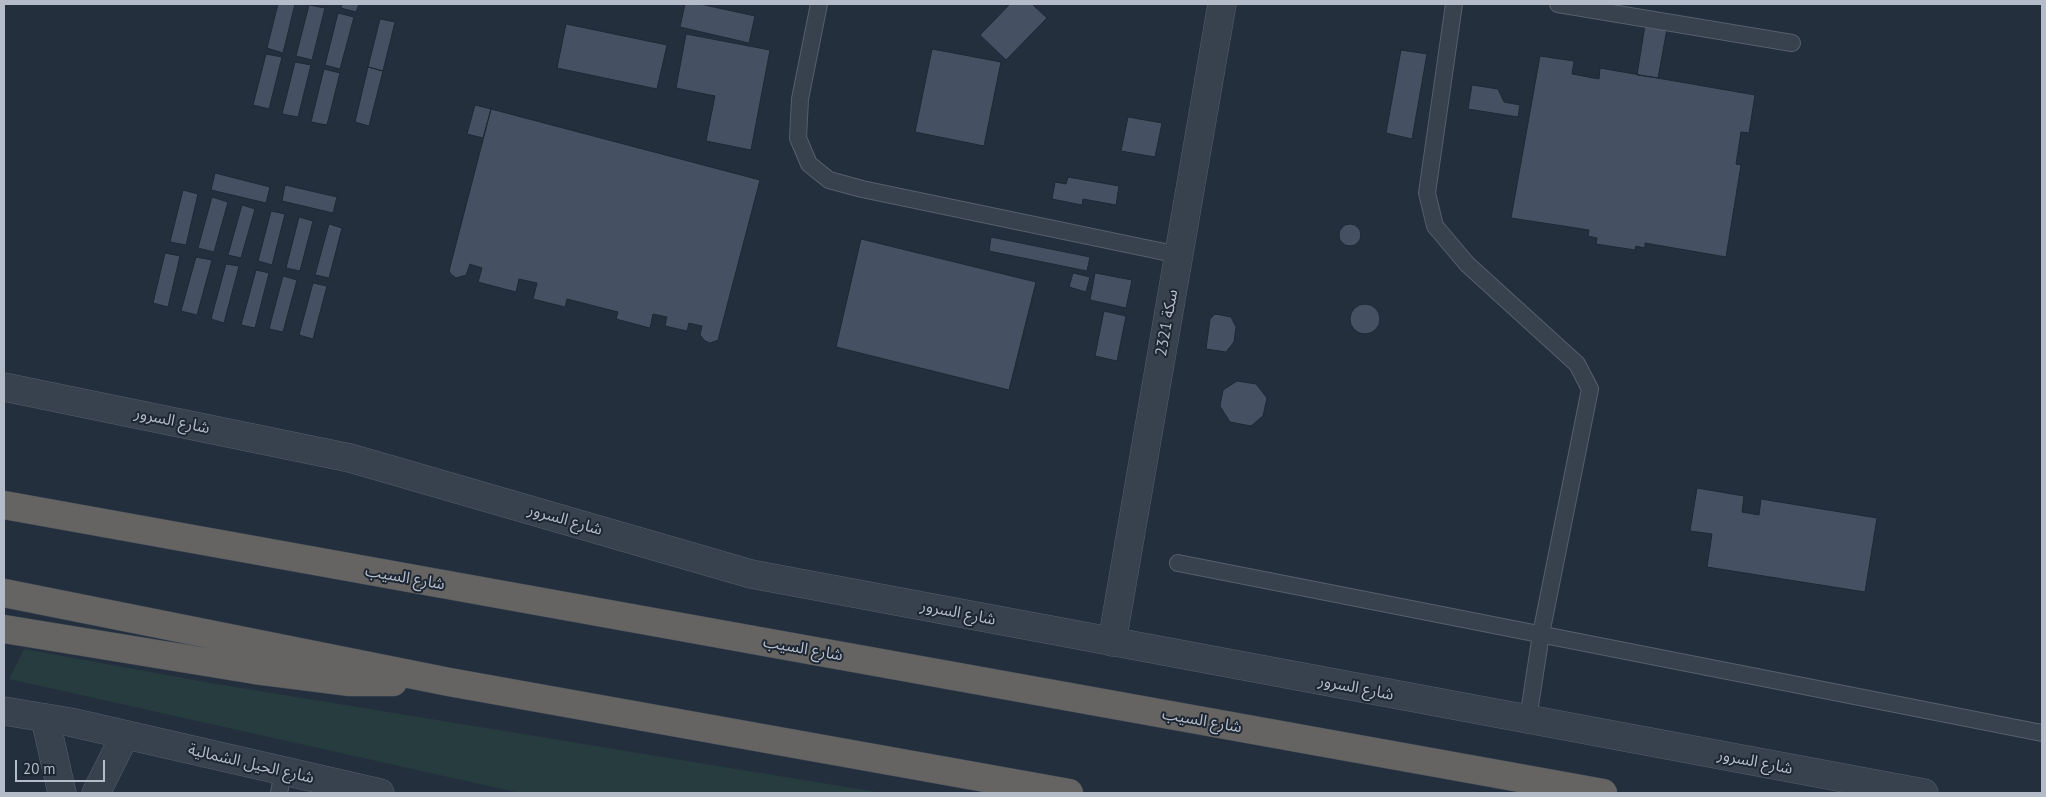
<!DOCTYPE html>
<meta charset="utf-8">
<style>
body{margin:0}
#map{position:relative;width:2046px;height:797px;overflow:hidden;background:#242f3e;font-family:"PT Sans",sans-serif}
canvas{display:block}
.frame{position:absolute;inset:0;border:5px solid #b4bcc9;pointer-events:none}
.scale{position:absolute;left:15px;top:760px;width:90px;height:22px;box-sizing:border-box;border:2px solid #b4bcc9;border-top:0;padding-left:6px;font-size:15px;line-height:18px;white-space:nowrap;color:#b4bcc9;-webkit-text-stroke:4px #1d2633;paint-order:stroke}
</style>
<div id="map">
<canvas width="2046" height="797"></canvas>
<div class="frame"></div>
<div class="scale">20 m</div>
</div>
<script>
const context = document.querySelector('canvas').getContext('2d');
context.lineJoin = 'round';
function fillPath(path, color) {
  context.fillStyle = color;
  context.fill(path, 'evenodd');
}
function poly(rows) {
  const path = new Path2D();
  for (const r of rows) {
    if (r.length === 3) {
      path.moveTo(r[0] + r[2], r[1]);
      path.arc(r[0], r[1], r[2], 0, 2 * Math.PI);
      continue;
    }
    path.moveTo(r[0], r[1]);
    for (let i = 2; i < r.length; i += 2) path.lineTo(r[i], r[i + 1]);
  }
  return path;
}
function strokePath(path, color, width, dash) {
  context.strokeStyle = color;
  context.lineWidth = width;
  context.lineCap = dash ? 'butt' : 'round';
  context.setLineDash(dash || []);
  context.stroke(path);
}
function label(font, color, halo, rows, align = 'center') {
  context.font = font + ' "PT Sans","Noto Sans Arabic",sans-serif';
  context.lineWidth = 4;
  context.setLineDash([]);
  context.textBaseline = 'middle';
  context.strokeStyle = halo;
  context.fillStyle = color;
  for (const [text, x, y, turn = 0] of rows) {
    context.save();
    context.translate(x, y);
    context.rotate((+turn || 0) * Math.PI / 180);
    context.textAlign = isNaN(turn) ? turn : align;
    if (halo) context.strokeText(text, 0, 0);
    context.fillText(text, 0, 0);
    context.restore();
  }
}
const green = poly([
 [24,649,211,683,883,793,520,793,9,679]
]);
const building = poly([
 [278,4,295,4,283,53,267,48,278,4],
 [342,4,359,4,356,12,341,8,342,4],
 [685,4,700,4,755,16,749,43,680,27,685,4],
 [1010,4,1032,4,1047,18,1006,60,980,35,1010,4],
 [309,5,325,8,312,60,296,56,309,5],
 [338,13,354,17,340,69,325,65,338,13],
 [380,19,395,22,383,71,368,67,380,19],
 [566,24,667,45,657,89,557,68,566,24],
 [1645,25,1667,29,1658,78,1637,75,1645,25],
 [686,34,770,50,751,150,706,141,715,96,676,88,686,34],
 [932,49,1001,62,984,146,915,132,932,49],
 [1401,50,1427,54,1412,139,1386,133,1401,50],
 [266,54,282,57,269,109,253,105,266,54],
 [1540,56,1574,61,1572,74,1599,79,1600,68,1755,95,1749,133,1741,132,1736,164,1741,165,1726,257,1645,243,1645,248,1636,246,1635,250,1596,244,1597,238,1588,236,1589,230,1511,218,1540,56],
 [295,62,311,65,298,117,282,114,295,62],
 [368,67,383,71,369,126,355,122,368,67],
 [324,69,340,73,327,125,311,122,324,69],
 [1472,85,1498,89,1504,102,1520,105,1518,117,1468,109,1472,85],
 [475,105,491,109,483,138,467,134,475,105],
 [491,109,760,180,718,340,710,343,705,341,700,335,702,326,689,323,687,331,665,326,667,317,653,314,650,328,616,319,618,312,567,299,565,307,533,299,537,283,519,279,516,292,478,282,482,268,470,264,466,275,456,278,451,274,449,271,491,109],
 [1128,117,1162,123,1155,157,1121,151,1128,117],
 [215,173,270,187,266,203,211,190,215,173],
 [1068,177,1119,186,1116,205,1083,199,1082,205,1052,199,1055,182,1066,184,1068,177],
 [285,185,337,197,333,213,282,201,285,185],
 [183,190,198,194,186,245,170,242,183,190],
 [212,197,228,202,214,252,198,248,212,197],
 [242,205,255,209,241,258,228,255,242,205],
 [271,211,285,214,272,265,258,261,271,211],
 [299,217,313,221,300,271,286,268,299,217],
 [329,224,342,228,329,278,315,275,329,224],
 [1350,235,11],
 [991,237,1090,257,1087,271,989,251,991,237],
 [861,239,1036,282,1009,390,836,347,861,239],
 [165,253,180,256,168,307,153,303,165,253],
 [196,257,212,260,197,315,181,311,196,257],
 [226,264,239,266,224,323,211,319,226,264],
 [256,270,269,273,255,328,241,325,256,270],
 [1073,273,1090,277,1086,292,1069,287,1073,273],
 [1095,273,1132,280,1126,308,1090,300,1095,273],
 [283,276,297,280,283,332,269,329,283,276],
 [313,283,327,286,313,339,299,335,313,283],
 [1365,319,15],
 [1104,311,1126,316,1117,361,1095,356,1104,311],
 [1215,314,1231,317,1236,327,1234,342,1226,352,1206,349,1210,319,1215,314],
 [1237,381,1256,384,1267,398,1263,416,1251,426,1230,422,1220,406,1223,390,1237,381],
 [1697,488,1744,496,1742,512,1759,515,1761,499,1877,518,1865,592,1707,567,1712,534,1690,531,1697,488]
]);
const service = poly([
 [819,4,800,99,798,138,809,164,829,180,862,189,1179,255],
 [1454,4,1427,193,1435,226,1467,264,1577,364,1590,389,1541,634,1528,719],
 [1558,4,1792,43],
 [1178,563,2042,733],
 [279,793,283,771]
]);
const minor = poly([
 [1112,642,1222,4],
 [45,718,62,793],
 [96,793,125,735]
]);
const tertiary = poly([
 [4,387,350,458,751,574,1924,793],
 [4,711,70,722,380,793]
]);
const trunk = poly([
 [4,505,1603,793],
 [4,593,449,682,1069,793],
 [4,629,255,670,350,682,393,682]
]);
const streetNames = [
 ["سكة 2321",1167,323,-80],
 ["شارع السرور",172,421,12],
 ["شارع السرور",565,520,16],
 ["شارع السيب",405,578,10],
 ["شارع السرور",958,613,11],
 ["شارع السيب",803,649,10],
 ["شارع السرور",1356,688,11],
 ["شارع السيب",1202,721,10],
 ["شارع السرور",1755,762,11],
 ["شارع الحيل الشمالية",251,764,13]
];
fillPath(green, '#263c3f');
fillPath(building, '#455162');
strokePath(building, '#1f2835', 1);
strokePath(service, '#565f6c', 18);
strokePath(minor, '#565f6c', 29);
strokePath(tertiary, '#565f6c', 29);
strokePath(trunk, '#434c59', 29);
strokePath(service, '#38414e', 16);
strokePath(minor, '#38414e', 28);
strokePath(tertiary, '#38414e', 28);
strokePath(trunk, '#656462', 28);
label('16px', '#b4bcc9', '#1d2633', streetNames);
</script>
